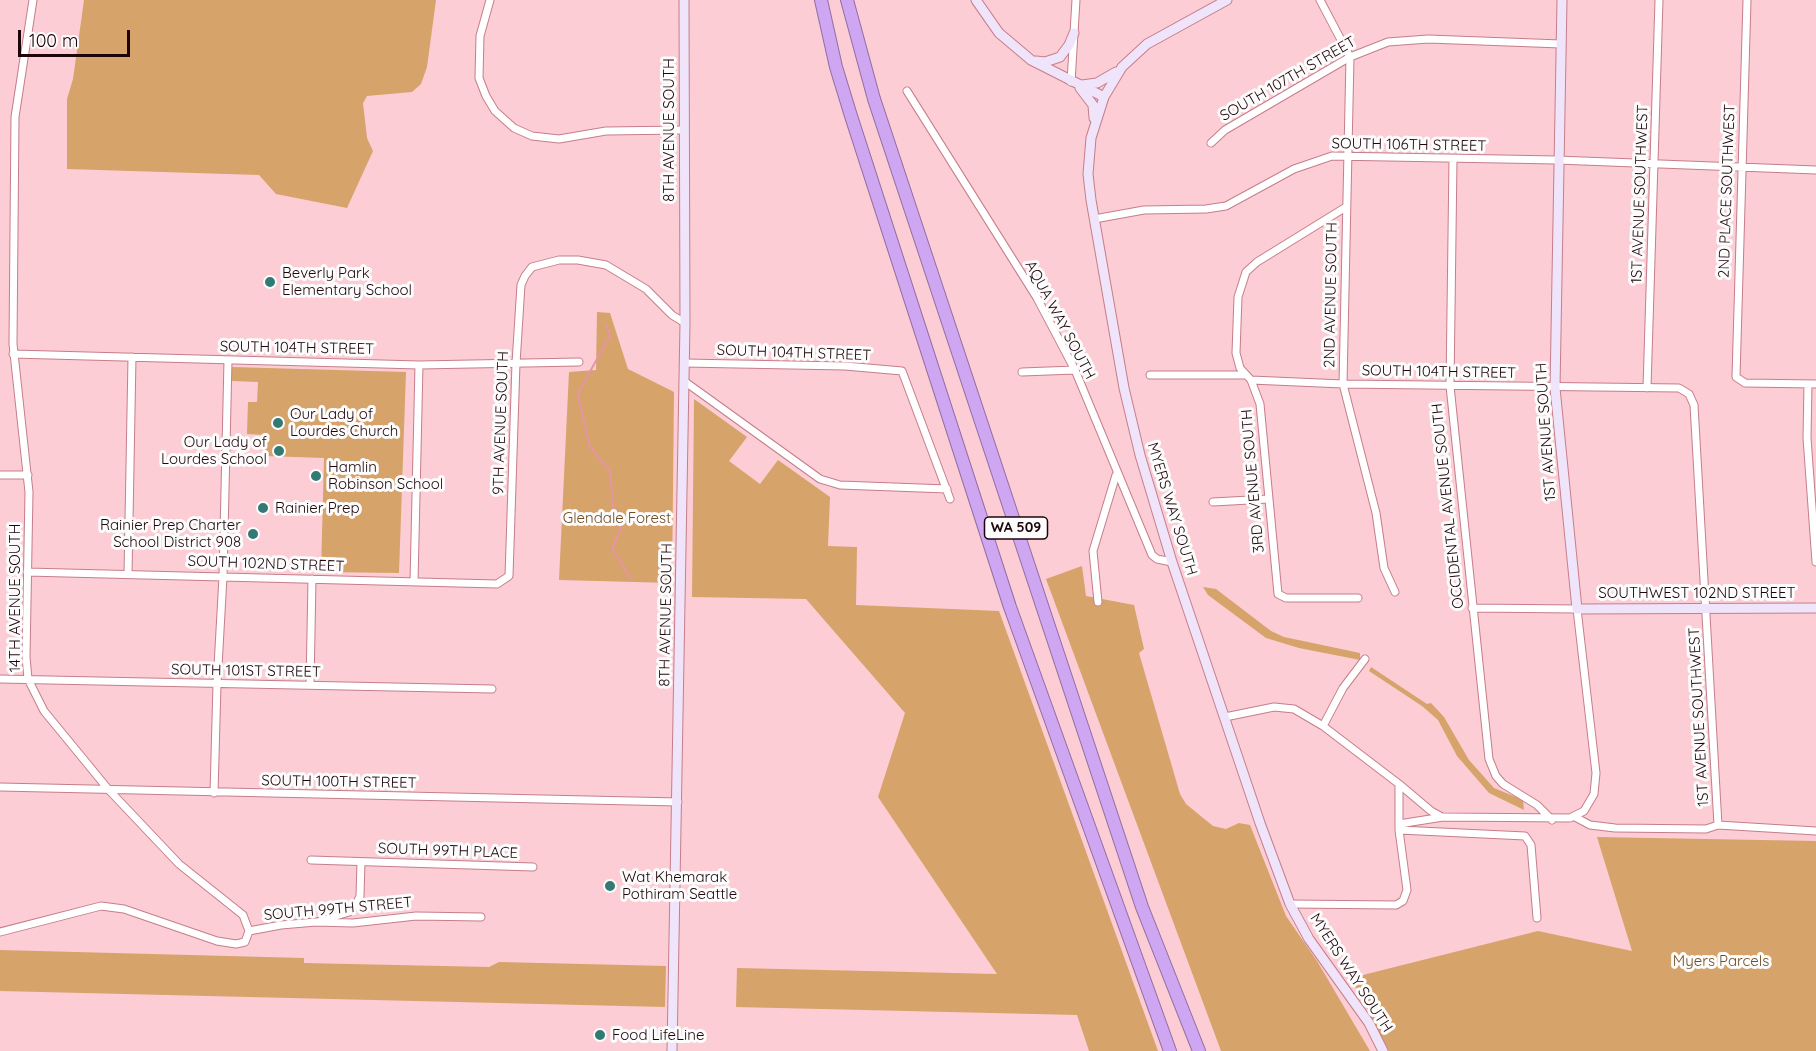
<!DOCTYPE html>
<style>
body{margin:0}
#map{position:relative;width:1816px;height:1051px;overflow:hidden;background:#fccdd4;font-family:Quicksand,sans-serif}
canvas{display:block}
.scale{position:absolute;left:18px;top:30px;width:112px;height:27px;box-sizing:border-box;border:3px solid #1d050a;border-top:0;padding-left:8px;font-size:18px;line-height:21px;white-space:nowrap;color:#1d050a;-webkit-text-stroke:4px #fcfcfc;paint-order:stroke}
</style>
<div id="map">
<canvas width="1816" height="1051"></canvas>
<div class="scale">100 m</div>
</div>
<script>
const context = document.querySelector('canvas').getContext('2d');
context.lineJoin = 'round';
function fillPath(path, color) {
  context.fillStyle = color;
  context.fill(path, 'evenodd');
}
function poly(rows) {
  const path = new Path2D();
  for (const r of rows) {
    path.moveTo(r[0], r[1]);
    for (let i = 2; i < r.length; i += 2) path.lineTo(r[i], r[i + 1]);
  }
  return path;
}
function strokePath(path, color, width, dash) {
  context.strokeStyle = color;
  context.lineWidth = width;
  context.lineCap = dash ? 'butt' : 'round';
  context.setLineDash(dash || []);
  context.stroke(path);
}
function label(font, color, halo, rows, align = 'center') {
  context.font = font + ' Quicksand,sans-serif';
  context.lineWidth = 6;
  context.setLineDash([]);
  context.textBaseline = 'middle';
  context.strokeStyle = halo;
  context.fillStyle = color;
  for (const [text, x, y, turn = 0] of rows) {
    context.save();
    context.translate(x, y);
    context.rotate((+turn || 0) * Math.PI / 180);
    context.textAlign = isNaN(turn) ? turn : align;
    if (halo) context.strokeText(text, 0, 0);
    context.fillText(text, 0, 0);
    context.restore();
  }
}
const green = poly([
 [84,0,436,0,427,67,421,84,412,92,367,96,363,103,367,138,373,151,347,208,276,194,259,175,67,169,67,99,73,79],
 [597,312,610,313,628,369,674,392,672,583,559,580,569,372,596,370],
 [232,367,406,372,399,573,321,572,324,458,265,456,265,435,247,434,248,402,257,402,258,382,232,381],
 [694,399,747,437,729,461,760,484,778,460,830,497,828,546,857,547,856,605,999,611,1158,1051,1089,1051,1077,1015,736,1007,737,968,997,974,878,797,905,713,806,599,692,597],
 [1082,566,1086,596,1134,605,1144,649,1139,653,1180,794,1186,804,1213,826,1226,829,1239,823,1250,825,1286,916,1317,961,1370,1051,1221,1051,1046,579],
 [1203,587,1216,589,1271,631,1284,637,1360,653,1360,660,1299,648,1266,638,1208,595],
 [1371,667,1427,704,1431,703,1444,717,1469,760,1494,788,1523,800,1524,810,1489,793,1457,756,1438,720,1422,706,1369,671],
 [1597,837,1816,841,1816,1051,1389,1051,1351,978,1538,931,1632,951],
 [0,950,304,958,304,963,489,967,499,962,666,966,665,1007,0,991]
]);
const stream = poly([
 [606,324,610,336,579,391,579,400,590,447,610,471,613,506,620,521,620,531,612,548,631,579]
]);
const street = poly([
 [33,0,15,117,13,344,29,492,26,657,28,679,44,711,108,789,179,864,243,915,249,931],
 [490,0,480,36,479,78,486,96,495,111,514,128,532,136,559,139,606,131,683,130],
 [1320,0,1350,57,1343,384,1376,513,1384,568,1395,592],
 [1747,0,1736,377,1745,383,1816,384],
 [1071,82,1076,0],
 [907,91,1037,298,1075,370,1152,555,1157,559,1172,562],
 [1211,143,1225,130,1350,57,1388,42,1428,39,1561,44],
 [1453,159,1450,386,1489,759,1496,776,1503,784,1537,805,1552,820],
 [1346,207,1257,262,1246,272,1238,297,1236,353,1240,368,1251,380,1260,404,1278,594,1286,598,1358,598],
 [1094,219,1144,210,1206,209,1226,206,1294,169,1332,156,1557,160,1816,170],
 [13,354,419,365,579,362],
 [684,363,845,366,902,371,950,499],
 [1022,372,1075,370],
 [1150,375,1244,375],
 [1251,380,1343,384,1679,388,1689,394,1694,405,1718,825],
 [684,381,820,479,840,485,947,489],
 [1808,384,1807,438,1816,562],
 [1647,388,1659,0],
 [0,475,28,475],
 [1213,502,1268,499],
 [27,572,497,584,509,576,516,363,521,285,525,276,532,267,559,260,578,260,606,265,646,289,672,315,685,323],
 [128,574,132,357],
 [414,582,419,365],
 [1098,602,1093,551,1116,475],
 [0,679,492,689],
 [310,685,312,579],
 [1225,717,1274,707,1294,709,1323,726,1399,784,1399,830,1407,890,1403,901,1396,905,1290,904],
 [1323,726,1343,688,1365,659],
 [1399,784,1431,811,1442,817],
 [0,787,678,802],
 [214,793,217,684,223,577,228,360],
 [1575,817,1590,825,1615,828,1706,829,1718,825,1816,831],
 [1399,824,1443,817,1570,818,1584,811,1594,794,1596,773,1577,609,1472,608],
 [1399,830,1525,836,1531,845,1537,918],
 [311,860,533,867],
 [320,921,349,912,355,907,360,896,361,862],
 [0,932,101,906,124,909,217,941,236,944,245,942,249,931,281,925,316,922,353,923,416,916,481,917]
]);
const secondary = poly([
 [976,0,999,33,1031,60,1104,97],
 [1227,0,1147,44,1122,67,1104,97,1091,138,1088,174,1091,200,1124,388,1140,455,1172,562,1260,823,1290,904,1309,939,1369,1023,1383,1051],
 [1562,0,1555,388,1577,609,1816,608],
 [1036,61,1045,62,1060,57,1069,45,1074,33],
 [1082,85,1097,83,1116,72],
 [1080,88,1093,105,1094,118],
 [672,1051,685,323,684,0]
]);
const highway = poly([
 [821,0,836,67,851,116,1010,607,1170,1051],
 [847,0,874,99,1142,907,1199,1051]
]);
const markers = [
 [270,282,6,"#327a74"],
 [278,423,6,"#327a74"],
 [279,451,6,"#327a74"],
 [316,476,6,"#327a74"],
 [263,508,6,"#327a74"],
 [253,534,6,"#327a74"],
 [610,886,6,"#327a74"],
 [600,1035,6,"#327a74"]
];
const shields = [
 [1016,528,63]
];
const shieldNames = [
 ["WA 509",1016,528]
];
const streetNames = [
 ["SOUTH 107TH STREET",1288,79,-30],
 ["8TH AVENUE SOUTH",669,130,-90],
 ["SOUTH 106TH STREET",1409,145,1],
 ["2ND PLACE SOUTHWEST",1727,191,-88],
 ["1ST AVENUE SOUTHWEST",1640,194,-88],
 ["2ND AVENUE SOUTH",1331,295,-89],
 ["AQUA WAY SOUTH",1060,320,62],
 ["SOUTH 104TH STREET",297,348,1],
 ["SOUTH 104TH STREET",794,353,2],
 ["SOUTH 104TH STREET",1439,372,1],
 ["9TH AVENUE SOUTH",501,423,-88],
 ["1ST AVENUE SOUTH",1546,432,-94],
 ["3RD AVENUE SOUTH",1253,481,-95],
 ["OCCIDENTAL AVENUE SOUTH",1448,506,-96],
 ["MYERS WAY SOUTH",1172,509,73],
 ["SOUTH 102ND STREET",266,564,2],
 ["SOUTHWEST 102ND STREET",1697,593],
 ["14TH AVENUE SOUTH",15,598,-90],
 ["8TH AVENUE SOUTH",666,615,-89],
 ["SOUTH 101ST STREET",246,671,1],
 ["1ST AVENUE SOUTHWEST",1699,717,-93],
 ["SOUTH 100TH STREET",339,782,1],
 ["SOUTH 99TH PLACE",448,851,2],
 ["SOUTH 99TH STREET",338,909,-5],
 ["MYERS WAY SOUTH",1351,973,57]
];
const poiNames = [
 ["Beverly Park",282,273],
 ["Elementary School",282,290],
 ["Our Lady of",290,414],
 ["Lourdes Church",290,431],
 ["Our Lady of",267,442,"right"],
 ["Lourdes School",267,459,"right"],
 ["Hamlin",328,467],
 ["Robinson School",328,484],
 ["Rainier Prep",275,508],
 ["Rainier Prep Charter",241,525,"right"],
 ["School District 908",241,542,"right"],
 ["Wat Khemarak",622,877],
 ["Pothiram Seattle",622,894],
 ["Food LifeLine",612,1035]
];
const parkNames = [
 ["Glendale Forest",617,518],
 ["Myers Parcels",1721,961]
];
fillPath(green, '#d6a36b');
strokePath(stream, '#e595a3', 2);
strokePath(street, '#c57e8b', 9);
strokePath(secondary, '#c57e8b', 11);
strokePath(highway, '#906ea0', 14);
strokePath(street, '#fff', 7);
strokePath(secondary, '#f0e4fb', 9);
strokePath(highway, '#cea6f1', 12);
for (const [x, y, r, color] of markers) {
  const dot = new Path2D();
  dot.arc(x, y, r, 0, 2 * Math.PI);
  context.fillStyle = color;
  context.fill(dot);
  strokePath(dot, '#fcfcfc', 2);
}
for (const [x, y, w] of shields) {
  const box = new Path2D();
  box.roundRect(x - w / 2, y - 11, w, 22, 4.5);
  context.fillStyle = '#fcfcfc';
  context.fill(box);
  strokePath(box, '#1d050a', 1.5);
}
label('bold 14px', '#1d050a', null, shieldNames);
label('15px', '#1d050a', '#fcfcfc', streetNames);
label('15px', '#1d050a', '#fcfcfc', poiNames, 'left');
label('15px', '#724d22', '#fcfcfc', parkNames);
</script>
